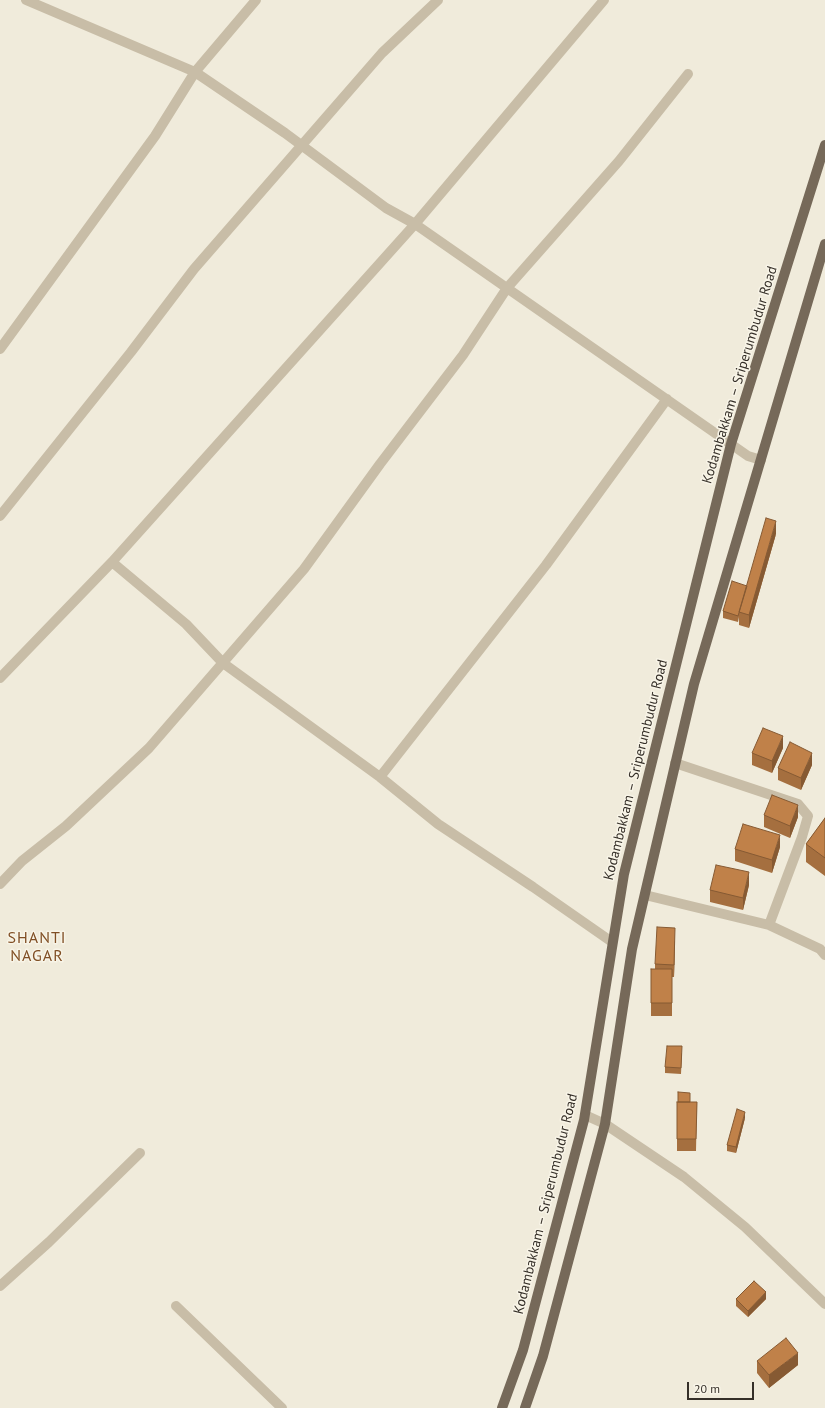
<!DOCTYPE html>
<meta charset="utf-8">
<style>
body{margin:0}
#map{position:relative;width:825px;height:1408px;overflow:hidden;background:#f0ebdb;font-family:"PT Sans",sans-serif}
canvas{display:block}
.scale{position:absolute;left:687px;top:1382px;width:67px;height:18px;box-sizing:border-box;border:2px solid #352f28;border-top:0;padding-left:5px;font-size:12px;line-height:14px;white-space:nowrap;color:#352f28;-webkit-text-stroke:3px #f8f4e7;paint-order:stroke}
</style>
<div id="map">
<canvas width="825" height="1408"></canvas>
<div class="scale">20 m</div>
</div>
<script>
const context = document.querySelector('canvas').getContext('2d');
context.lineJoin = 'round';
function poly(rows) {
  const path = new Path2D();
  for (const r of rows) {
    path.moveTo(r[0], r[1]);
    for (let i = 2; i < r.length; i += 2) path.lineTo(r[i], r[i + 1]);
  }
  return path;
}
function strokePath(path, color, width, dash) {
  context.strokeStyle = color;
  context.lineWidth = width;
  context.lineCap = dash ? 'butt' : 'round';
  context.setLineDash(dash || []);
  context.stroke(path);
}
function fillPath(path, color) {
  context.fillStyle = color;
  context.fill(path, 'evenodd');
}
function label(font, color, halo, rows, align = 'center') {
  context.font = font + ' "PT Sans",sans-serif';
  context.lineWidth = 3;
  context.setLineDash([]);
  context.textBaseline = 'middle';
  context.strokeStyle = halo;
  context.fillStyle = color;
  for (const [text, x, y, turn = 0] of rows) {
    context.save();
    context.translate(x, y);
    context.rotate((+turn || 0) * Math.PI / 180);
    context.textAlign = isNaN(turn) ? turn : align;
    if (halo) context.strokeText(text, 0, 0);
    context.fillText(text, 0, 0);
    context.restore();
  }
}
const street = poly([
 [26,0,195,72,285,133,386,208,415,224,748,456,761,460],
 [0,349,155,136,195,72,256,0],
 [0,516,131,352,194,269,382,53,438,0],
 [112,562,186,624,223,663,380,777,438,824,533,887,612,942],
 [0,678,112,562,415,224,604,0],
 [675,763,798,804,808,816,802,837,769,925],
 [380,777,546,565,667,399],
 [0,884,22,861,66,826,149,748,304,569,380,464,463,355,507,288,619,161,688,74],
 [645,895,769,925,820,949,825,955],
 [585,1115,605,1124,684,1177,745,1227,825,1304],
 [0,1286,49,1242,140,1153],
 [176,1306,282,1408]
]);
const primary = poly([
 [502,1408,523,1350,584,1120,624,874,731,444,825,145],
 [525,1408,543,1356,605,1124,632,949,694,684,825,244]
]);
const wall = poly([
 [776,534,749,628,739,625,739,617,738,622,723,618,723,611,747,586],
 [783,748,772,773,752,765,752,753],
 [812,765,801,790,778,780,778,768],
 [764,815,798,817,790,838,764,827],
 [825,818,825,876,806,862,806,844],
 [780,847,772,873,735,861,735,849],
 [749,885,743,910,710,902,710,890],
 [675,941,674,977,672,977,672,1016,651,1016,651,969,655,969,655,964],
 [682,1053,681,1074,665,1073,665,1067],
 [677,1102,697,1102,696,1151,677,1151],
 [745,1118,736,1153,727,1151,727,1145],
 [736,1299,766,1299,748,1317,736,1306],
 [757,1361,798,1365,769,1388,757,1373]
]);
const shadedWall = poly([
 [776,521,776,534,749,628,749,615],
 [783,736,783,748,772,773,772,761],
 [812,753,812,765,801,790,801,778],
 [798,805,798,817,790,838,790,826],
 [780,835,780,847,772,873,772,860],
 [749,872,749,885,743,910,743,898],
 [675,928,675,941,674,977,674,965],
 [745,1112,745,1118,736,1153,736,1147],
 [766,1292,766,1299,748,1317,748,1311],
 [798,1353,798,1365,769,1388,769,1375]
]);
const building = poly([
 [766,518,776,521,749,615,739,612,766,518],
 [732,581,747,586,738,616,723,611,732,581],
 [763,728,783,736,772,761,752,753,763,728],
 [790,742,812,753,801,778,778,768,790,742],
 [772,795,798,805,790,826,764,815,772,795],
 [825,818,825,858,806,844,825,818],
 [743,824,780,835,772,860,735,849,743,824],
 [716,865,749,872,743,898,710,890,716,865],
 [657,927,675,928,674,965,655,964,657,927],
 [651,969,672,969,672,1003,651,1003,651,969],
 [667,1046,682,1046,681,1068,665,1067,667,1046],
 [678,1092,690,1093,690,1102,678,1102,678,1092],
 [677,1102,697,1102,696,1139,677,1139,677,1102],
 [737,1109,745,1112,736,1147,727,1145,737,1109],
 [754,1281,766,1292,748,1311,736,1299,754,1281],
 [786,1338,798,1353,769,1375,757,1361,786,1338]
]);
const streetNames = [
 ["Kodambakkam – Sriperumbudur Road",740,375,-73],
 ["Kodambakkam – Sriperumbudur Road",636,770,-76],
 ["Kodambakkam – Sriperumbudur Road",546,1204,-76]
];
const quarterNames = [
 ["SHANTI",37,938],
 ["NAGAR",37,956]
];
strokePath(street, '#c8bda7', 10);
strokePath(primary, '#766959', 10);
fillPath(wall, '#a56f3f');
fillPath(shadedWall, '#865a33');
fillPath(building, '#c08149');
strokePath(building, '#865a33', 1);
label('14px', '#352f28', '#f8f4e7', streetNames);
context.letterSpacing = '1px';
label('16px', '#804f25', '#f8f4e7', quarterNames);
context.letterSpacing = '0px';
</script>
